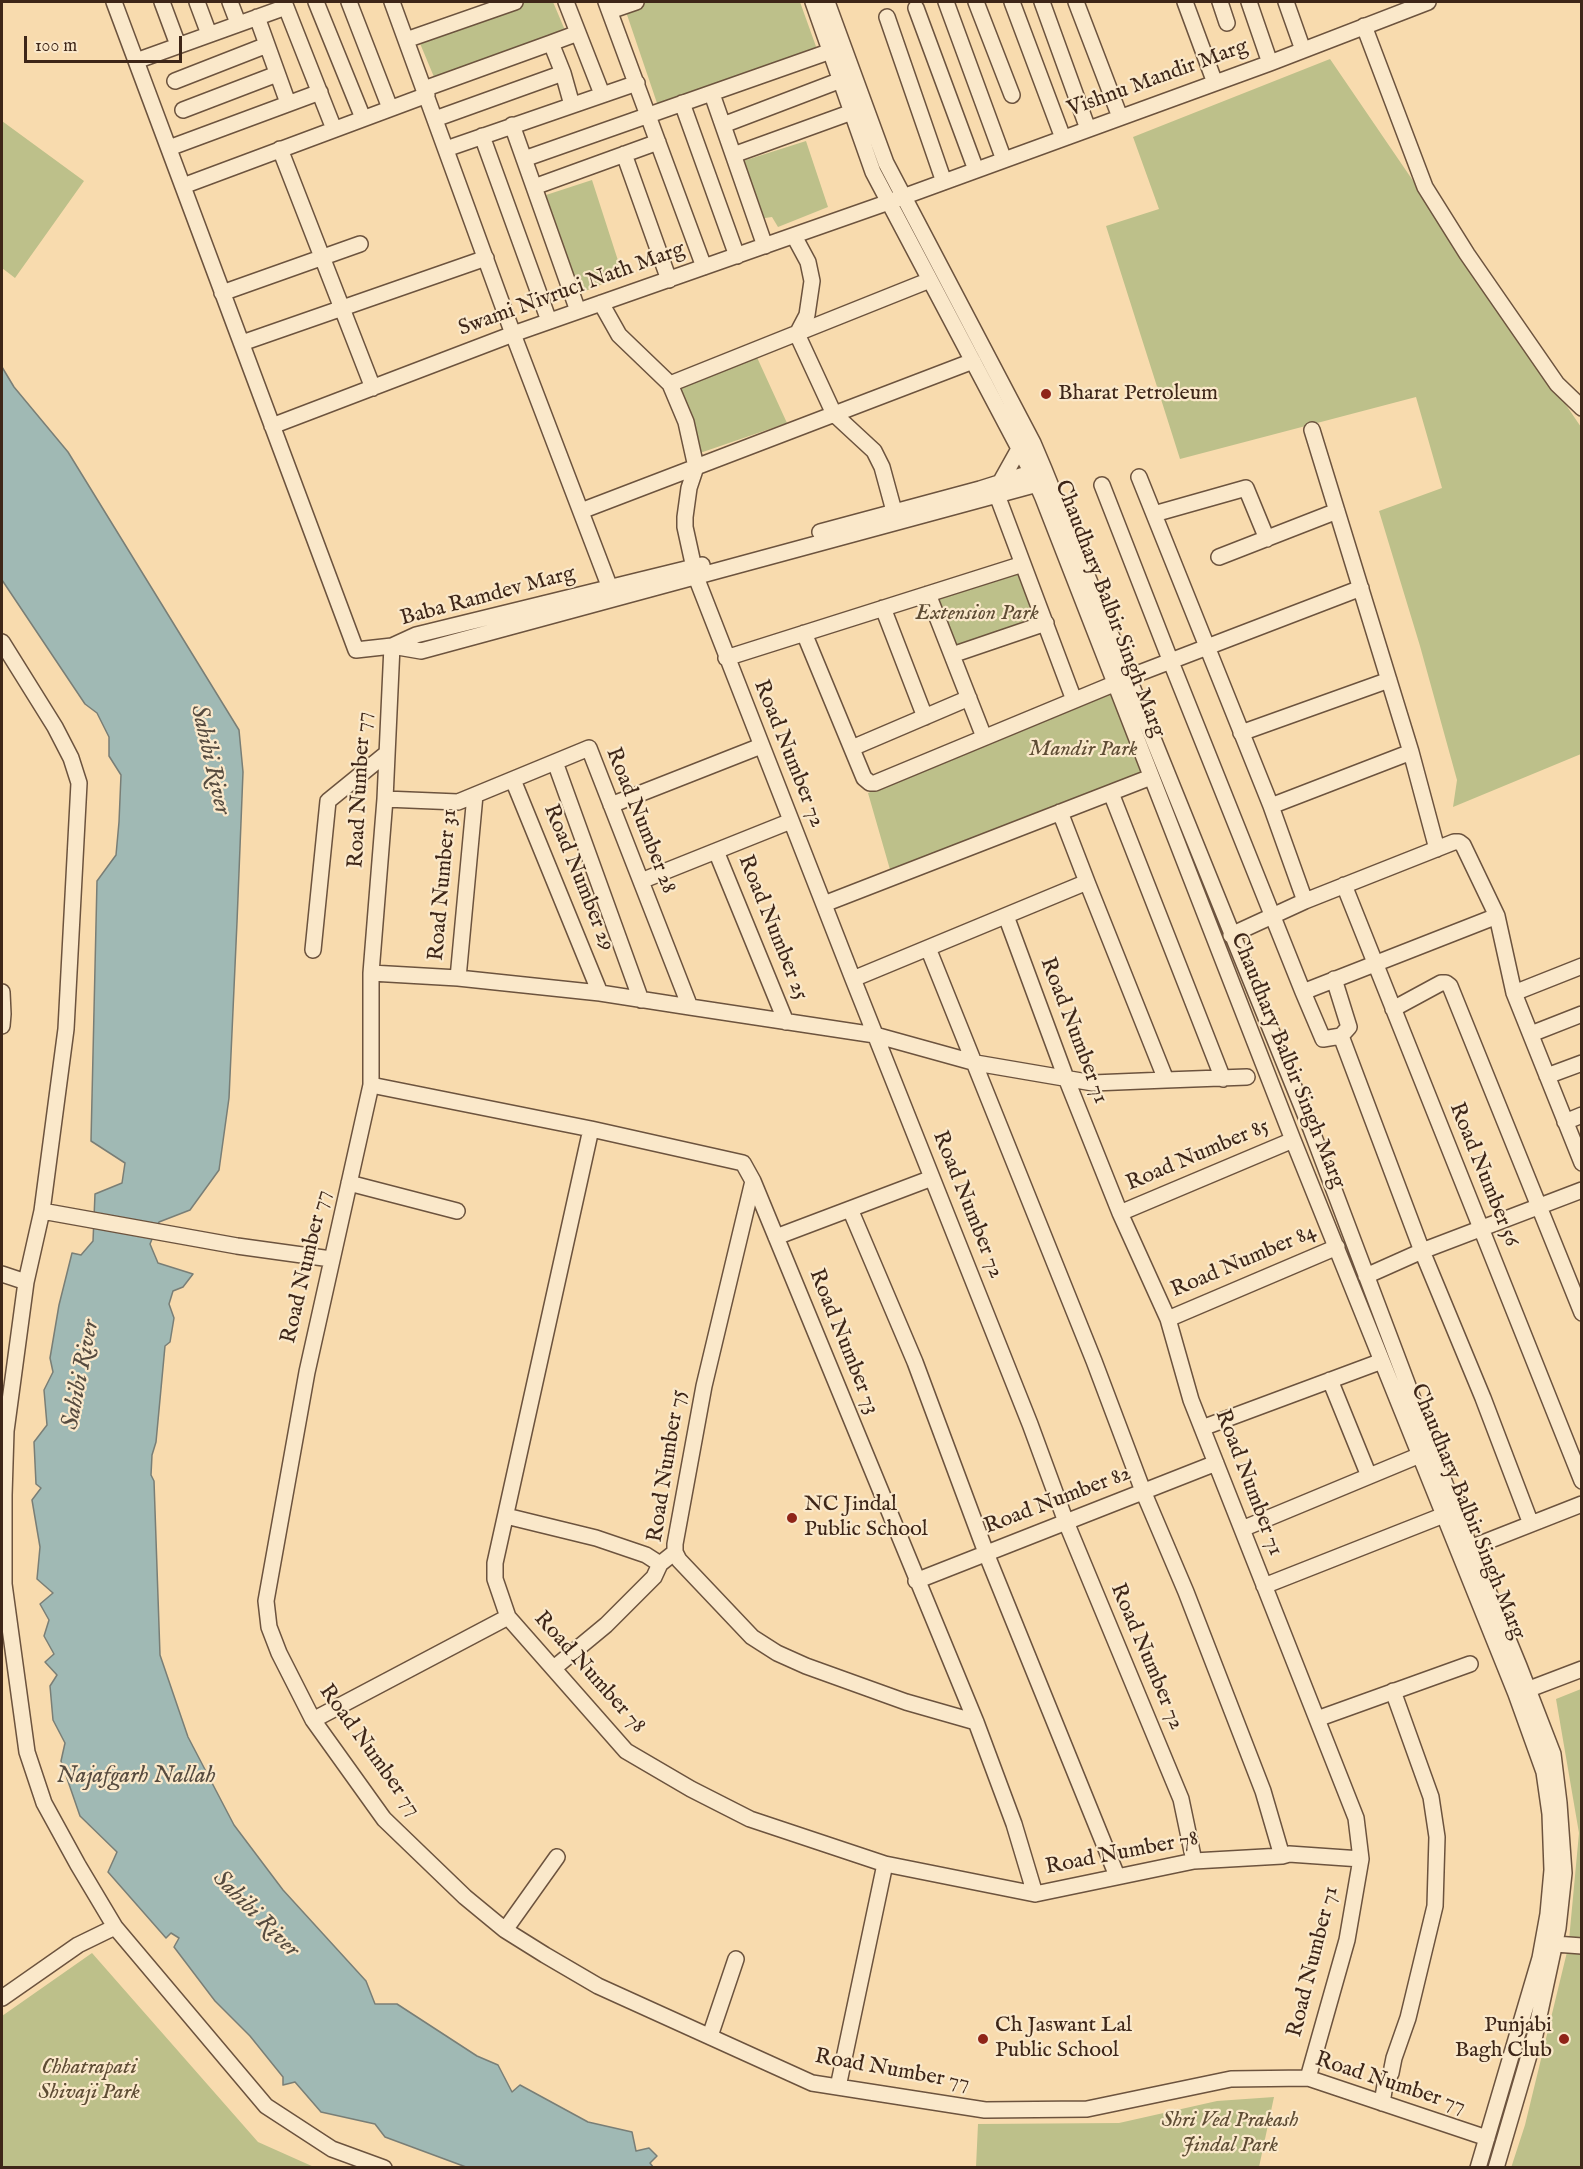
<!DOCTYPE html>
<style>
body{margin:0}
#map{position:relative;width:1583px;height:2169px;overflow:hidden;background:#f8dbae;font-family:"IM FELL English",serif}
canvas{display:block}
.frame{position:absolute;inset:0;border:3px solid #3e2618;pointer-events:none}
.scale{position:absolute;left:24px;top:36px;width:158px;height:27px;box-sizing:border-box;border:3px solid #3e2618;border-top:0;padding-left:8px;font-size:18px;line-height:21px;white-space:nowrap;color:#3e2618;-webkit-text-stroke:4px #fae8ca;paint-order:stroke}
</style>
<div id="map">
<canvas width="1583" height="2169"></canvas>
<div class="frame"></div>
<div class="scale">100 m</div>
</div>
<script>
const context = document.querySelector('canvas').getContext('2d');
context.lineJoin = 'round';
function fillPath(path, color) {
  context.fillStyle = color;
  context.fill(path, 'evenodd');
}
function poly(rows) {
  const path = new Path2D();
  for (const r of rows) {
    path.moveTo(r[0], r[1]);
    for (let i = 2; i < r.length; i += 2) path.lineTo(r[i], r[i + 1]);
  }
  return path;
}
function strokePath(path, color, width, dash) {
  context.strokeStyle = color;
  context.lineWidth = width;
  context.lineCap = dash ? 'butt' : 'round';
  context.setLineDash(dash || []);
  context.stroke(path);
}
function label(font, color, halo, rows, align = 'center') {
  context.font = font + ' "IM FELL English",serif';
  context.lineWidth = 4.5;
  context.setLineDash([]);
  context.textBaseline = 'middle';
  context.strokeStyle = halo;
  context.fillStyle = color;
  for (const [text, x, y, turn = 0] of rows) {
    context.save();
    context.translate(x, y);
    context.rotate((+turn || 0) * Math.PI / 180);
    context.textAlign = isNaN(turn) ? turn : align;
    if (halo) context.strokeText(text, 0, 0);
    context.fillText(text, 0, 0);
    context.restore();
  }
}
const green = poly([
 [526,2,553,2,570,42,526,46,529,59,439,89,419,41],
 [626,2,800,2,818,52,659,109,623,3],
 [1330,59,1581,427,1581,754,1453,807,1457,780,1420,646,1379,511,1442,488,1416,397,1180,459,1106,226,1159,209,1133,137],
 [2,121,84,181,15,278,2,268],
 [806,141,828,207,778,227,772,217,758,219,743,161],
 [592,180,623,276,580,293,546,195],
 [755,353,787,423,700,453,678,385],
 [1020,568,1046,623,952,655,934,596],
 [1113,687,1147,775,891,873,868,793],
 [1581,1689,1581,1941,1569,1940,1579,1833,1556,1699],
 [1567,1952,1581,1953,1581,2167,1511,2168,1525,2125],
 [92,1953,258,2142,314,2167,2,2167,2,2016],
 [1274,2097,1259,2167,976,2167,978,2124,1119,2123,1217,2101]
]);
const water = poly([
 [2,367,14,387,68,452,239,730,243,772,237,922,229,1098,219,1170,190,1210,159,1222,150,1244,158,1263,193,1274,183,1287,173,1291,169,1304,174,1318,170,1342,165,1346,156,1442,152,1455,151,1475,154,1481,160,1655,188,1737,234,1825,283,1890,366,1981,375,2004,397,2004,477,2056,498,2065,512,2092,520,2085,588,2122,632,2132,636,2151,649,2148,657,2156,650,2163,653,2167,466,2167,385,2137,375,2124,321,2112,295,2082,283,2085,283,2077,250,2036,215,2001,174,1947,179,1938,171,1933,166,1938,108,1872,117,1852,80,1816,61,1761,65,1743,53,1720,50,1686,57,1675,45,1662,54,1654,44,1636,49,1620,40,1604,53,1593,37,1579,40,1547,32,1500,41,1488,36,1484,34,1442,47,1425,44,1390,53,1372,50,1358,59,1305,72,1253,81,1255,93,1241,95,1194,122,1183,125,1163,91,1141,97,881,116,855,119,822,121,775,109,756,109,737,97,713,85,704,2,580,2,367]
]);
const minor = poly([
 [114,2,356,650,392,646,421,651,1045,482],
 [162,2,178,45],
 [197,2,209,34],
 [230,2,238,23],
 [284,2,334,129],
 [316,2,363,118],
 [349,2,390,108],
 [392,2,513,334,610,588],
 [566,2,602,94],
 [606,2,704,267],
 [813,2,873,172,1032,473,1043,498,1293,1140,1516,1694,1544,1772,1550,1814,1552,1870,1548,1914,1540,1958,1478,2168],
 [827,2,886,163,1033,443,1044,469,1311,1129,1456,1513,1519,1666,1553,1754,1559,1803,1564,1873,1558,1928,1535,2035,1496,2168],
 [946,2,1004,160],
 [976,2,1012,95],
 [1012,2,1063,138],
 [1042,2,1088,129],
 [1076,2,1120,117],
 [1185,2,1215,83],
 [1220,2,1227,23],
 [1249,2,1270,63],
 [1286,2,1303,50],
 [916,8,976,170],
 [610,11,636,2],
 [257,17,288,103],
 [887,17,944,182],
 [1364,26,1425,187,1467,254,1557,384,1582,408],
 [406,40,515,2],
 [551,43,578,33],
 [136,61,286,7],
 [175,81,267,45],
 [424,89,551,43,563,73,572,105],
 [712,94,734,157],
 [682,103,737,256],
 [183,110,277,74],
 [435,119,563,73],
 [512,125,578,311],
 [723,125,841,80],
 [482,136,549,321],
 [169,148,320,92],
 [280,149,373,388],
 [446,149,637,83],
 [624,154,669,280],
 [524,159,831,51],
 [183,186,427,95],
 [534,187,658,142],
 [794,236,808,262,812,281,807,315,797,334,834,414,874,451,882,467,894,511],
 [765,246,734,157,736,154,852,112],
 [222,293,360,244],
 [601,303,619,335,670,384,686,422,696,467,689,488,685,517,685,527,696,577,853,979,1030,1424,1066,1522,1181,1799,1194,1861],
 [242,343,486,258],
 [670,384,930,280],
 [272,426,513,334,889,202,1270,63,1428,2],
 [1312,430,1411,752,1437,849],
 [1139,477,1271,806,1305,901],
 [1000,483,1019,449],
 [1102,485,1171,662,1303,992,1323,1039,1341,1036,1349,1027,1334,979],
 [997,495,1074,700],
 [581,511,973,361],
 [1154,514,1246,488,1267,539],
 [820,532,980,489,1040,470],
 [1219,557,1337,511],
 [928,594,984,737],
 [883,608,925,717],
 [804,633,864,778,870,783,875,783,1116,683],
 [2,642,55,727,71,758,79,783,66,1029,42,1211,26,1282,2,1274],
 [392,646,385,799,371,973,371,1085,307,1372,266,1601,269,1627,279,1653,313,1720,384,1819,465,1897,505,1930,545,1955,598,1986,812,2083,985,2110,1087,2109,1231,2079,1308,2078,1487,2138],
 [392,646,416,635,702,565],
 [952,655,1046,623],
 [726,658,1023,564],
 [1129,677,1361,588],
 [1241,733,1389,680],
 [852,748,969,698],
 [555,762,641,1000],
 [513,780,600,993],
 [1111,793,1223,1079],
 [385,799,458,802,589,748,690,1007],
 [611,805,761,746],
 [1271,806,1411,752],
 [1060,812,1087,882],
 [716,851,786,1022],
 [641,881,791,821],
 [1344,885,1582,1481],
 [824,904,1151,777],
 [1006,916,1066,1078,1120,1213,1168,1319,1191,1400,1356,1818,1361,1859,1347,1940,1308,2078],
 [1497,916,1514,993,1582,1163],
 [1231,935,1305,901,1454,842,1459,842,1463,845,1497,916,1303,992],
 [928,948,1094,1361,1143,1491,1186,1592,1263,1791,1282,1856],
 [313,950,328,801,387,753],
 [371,973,458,978,600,993,690,1007,875,1035,976,1063,1093,1083,1166,1080],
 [458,978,475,795],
 [853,979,1087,882,1166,1080,1247,1077],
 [2,992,3,1014,2,1026],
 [1514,993,1582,966],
 [1393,1009,1441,983,1446,983,1450,986,1582,1313],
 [1531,1034,1582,1014],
 [1341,1036,1422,1251,1483,1398,1531,1524],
 [1547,1076,1582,1063],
 [371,1085,591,1129,743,1163,753,1181,976,1722,1014,1824,1035,1894],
 [1565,1122,1582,1115],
 [591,1129,495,1563,495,1579,508,1617,626,1751,691,1789,750,1819,885,1864,1035,1894,1194,1861,1282,1856,1289,1854,1361,1859],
 [753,1181,704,1386,675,1544,675,1552,679,1560,752,1637,777,1653,806,1666,906,1702,976,1722],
 [349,1183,457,1211],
 [850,1209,915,1362,988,1558,1117,1876],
 [42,1211,237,1246,331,1259],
 [1120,1213,1293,1140],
 [776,1237,932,1178],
 [1366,1276,1422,1251,1582,1190],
 [26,1282,6,1431,4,1495,4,1584,27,1752,44,1803,78,1865,115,1927,266,2106,332,2149,384,2168],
 [1168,1319,1337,1247],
 [1330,1380,1369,1476],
 [1202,1428,1382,1361],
 [506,1516,596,1538,646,1555,660,1564],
 [1242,1529,1420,1455],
 [1470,1548,1582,1504],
 [916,1581,1216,1463],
 [1264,1586,1444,1515],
 [554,1668,606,1625,654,1577,660,1564,675,1552],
 [1519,1693,1582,1669],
 [1317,1719,1470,1664],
 [313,1720,508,1617],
 [505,1930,557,1857],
 [1555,1944,1582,1946],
 [2,1998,78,1945,115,1927],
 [710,2036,736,1959],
 [838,2087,885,1864],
 [1382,2103,1385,2085,1391,2073,1394,2058,1408,2018,1435,1906,1437,1837,1431,1797,1393,1691]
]);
const markers = [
 [1046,394,6,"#8f2418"],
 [792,1518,6,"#8f2418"],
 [983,2039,6,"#8f2418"],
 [1564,2039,6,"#8f2418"]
];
const streetNames = [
 ["Vishnu Mandir Marg",1158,79,-20],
 ["Swami Nivruci Nath Marg",572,290,-20],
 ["Baba Ramdev Marg",488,597,-15],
 ["Chaudhary Balbir Singh Marg",1109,609,69],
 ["Road Number 72",788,754,68],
 ["Road Number 77",361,790,-87],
 ["Road Number 28",640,821,68],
 ["Road Number 29",578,878,68],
 ["Road Number 31",444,885,-85],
 ["Road Number 25",772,928,68],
 ["Road Number 71",1073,1031,69],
 ["Chaudhary Balbir Singh Marg",1287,1061,68],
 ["Road Number 85",1198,1156,-23],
 ["Road Number 56",1483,1175,68],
 ["Road Number 72",967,1205,68],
 ["Road Number 84",1244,1262,-23],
 ["Road Number 77",307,1267,-77],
 ["Road Number 73",843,1342,68],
 ["Road Number 75",668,1466,-81],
 ["Road Number 71",1248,1483,69],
 ["Road Number 82",1058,1501,-21],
 ["Chaudhary Balbir Singh Marg",1467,1512,68],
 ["Road Number 72",1146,1657,67],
 ["Road Number 78",589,1673,48],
 ["Road Number 77",369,1751,54],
 ["Road Number 78",1122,1854,-11],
 ["Road Number 71",1314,1962,-76],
 ["Road Number 77",892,2071,10],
 ["Road Number 77",1390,2084,18]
];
const poiNames = [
 ["Bharat Petroleum",1058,394],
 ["NC Jindal",804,1505],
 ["Public School",804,1530],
 ["Ch Jaswant Lal",995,2026],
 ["Public School",995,2051],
 ["Punjabi",1552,2026,"right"],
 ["Bagh Club",1552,2051,"right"]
];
const parkNames = [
 ["Extension Park",977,614],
 ["Mandir Park",1083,750],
 ["Chhatrapati",89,2068],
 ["Shivaji Park",89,2093],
 ["Shri Ved Prakash",1230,2121],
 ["Jindal Park",1230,2146]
];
const waterNames = [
 ["Sahibi River",209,760,77],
 ["Sahibi River",82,1375,-79],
 ["Najafgarh Nallah",136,1777],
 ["Sahibi River",255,1915,45]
];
fillPath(green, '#bdc08a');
fillPath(water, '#a0b9b4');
strokePath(water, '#797e76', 1.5);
strokePath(minor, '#6c533e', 18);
strokePath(minor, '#fae8ca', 15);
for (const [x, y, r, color] of markers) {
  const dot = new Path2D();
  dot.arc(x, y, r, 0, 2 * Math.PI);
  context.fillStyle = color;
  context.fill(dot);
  strokePath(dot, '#fae8ca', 2);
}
label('22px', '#3e2618', '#fae8ca', streetNames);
label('22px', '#3e2618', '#fae8ca', poiNames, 'left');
label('italic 22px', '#5e4c34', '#fae8ca', parkNames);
label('italic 24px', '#564b3f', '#fae8ca', waterNames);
</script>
